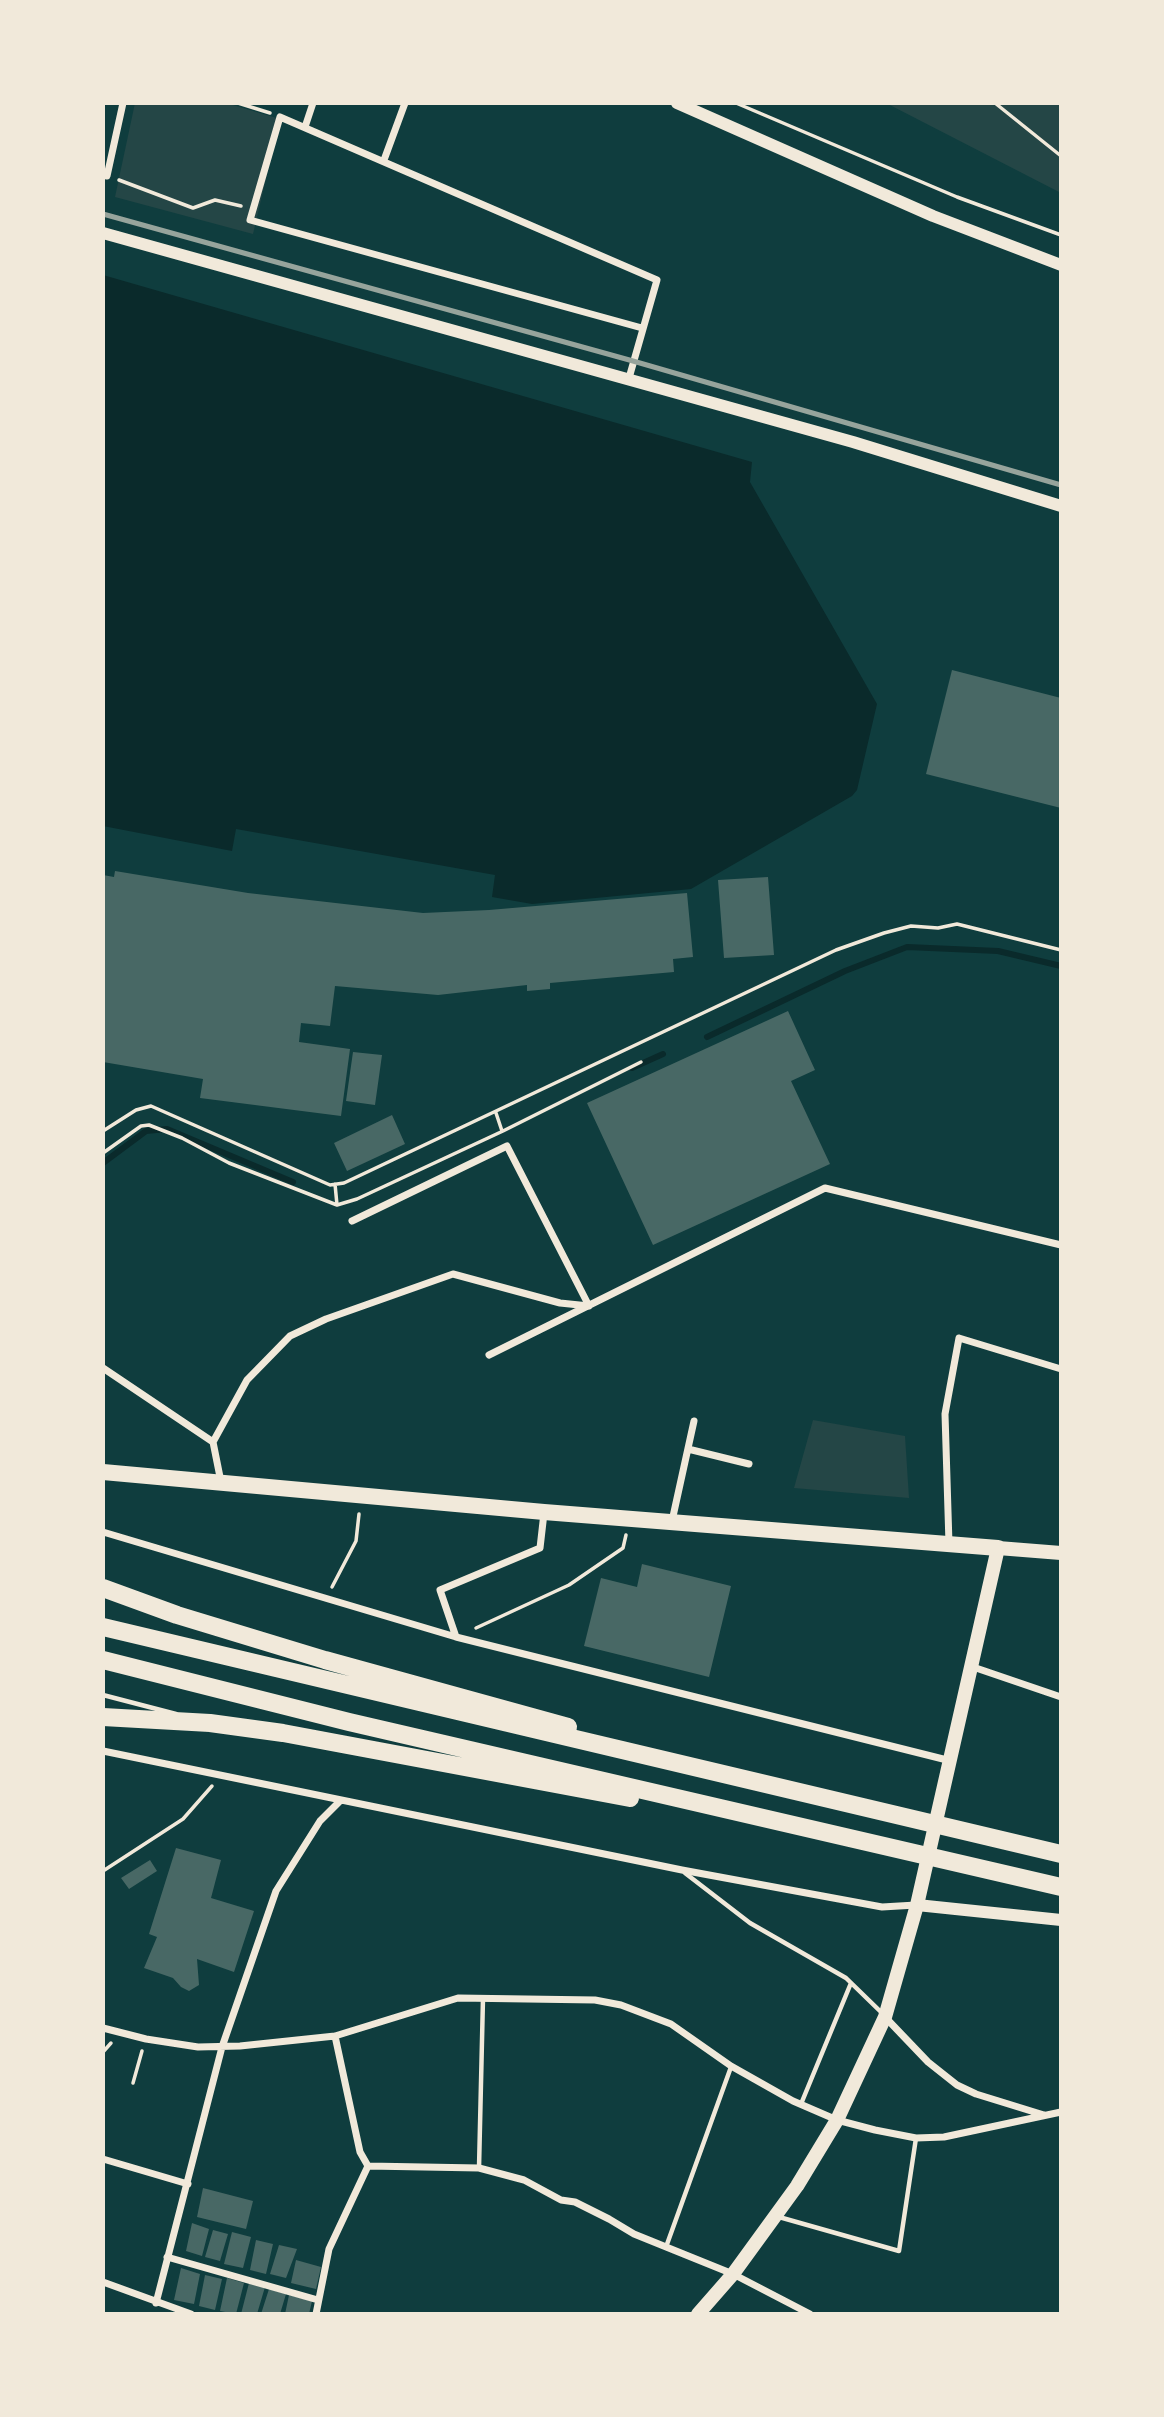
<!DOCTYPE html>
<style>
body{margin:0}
#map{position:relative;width:1164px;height:2417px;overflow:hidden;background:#0f3d3e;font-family:"Varela Round",sans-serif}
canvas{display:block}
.frame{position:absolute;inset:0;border:105px solid #f1e9da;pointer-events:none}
</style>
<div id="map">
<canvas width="1164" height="2417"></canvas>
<div class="frame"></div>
</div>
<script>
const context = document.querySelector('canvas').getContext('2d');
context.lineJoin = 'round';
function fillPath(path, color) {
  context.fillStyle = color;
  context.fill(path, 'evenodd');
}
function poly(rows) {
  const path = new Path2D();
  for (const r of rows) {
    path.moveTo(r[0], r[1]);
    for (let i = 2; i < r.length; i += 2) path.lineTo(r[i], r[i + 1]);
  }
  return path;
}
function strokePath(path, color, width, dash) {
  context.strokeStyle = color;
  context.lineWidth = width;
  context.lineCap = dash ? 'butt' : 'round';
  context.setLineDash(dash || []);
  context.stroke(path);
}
const green = poly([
 [135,103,226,103,280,119,253,234,115,197],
 [886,103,1061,103,1061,193],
 [813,1420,905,1436,909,1498,794,1488]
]);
const water = poly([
 [103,275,752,462,750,482,877,704,857,790,852,796,691,889,532,904,492,897,495,875,236,829,232,851,103,826]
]);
const stream = poly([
 [707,1037,845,971,907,947,998,951,1061,966],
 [632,1068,663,1054],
 [103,1163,146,1131,167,1129,293,1182]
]);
const building = poly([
 [952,670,1061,698,1061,808,926,774],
 [115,871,248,893,423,913,489,910,687,893,693,957,673,959,674,972,550,983,550,989,527,991,527,985,438,995,335,986,330,1026,301,1023,299,1042,350,1049,341,1116,200,1098,203,1079,103,1062,103,875,114,877],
 [768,877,774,955,724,958,718,880],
 [788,1011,815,1070,791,1081,830,1164,653,1245,587,1103],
 [353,1052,382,1055,375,1105,346,1101],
 [392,1115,405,1144,347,1171,334,1143],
 [642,1564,731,1586,709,1677,584,1646,601,1578,637,1587],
 [176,1848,221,1860,211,1898,254,1911,234,1972,197,1959,199,1985,189,1991,181,1987,173,1978,144,1968,157,1937,149,1934],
 [150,1860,157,1871,129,1889,121,1878],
 [203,2188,253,2201,246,2229,197,2217],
 [192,2223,209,2229,202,2256,186,2251],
 [213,2230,228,2234,220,2261,205,2257],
 [232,2232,251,2237,243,2268,224,2264],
 [256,2240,273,2244,266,2274,250,2270],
 [279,2245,297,2249,286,2278,270,2274],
 [296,2260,321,2267,316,2289,291,2283],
 [181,2268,200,2274,194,2304,174,2300],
 [205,2275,222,2279,215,2310,199,2306],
 [227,2278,244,2283,236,2314,220,2311],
 [249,2283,265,2287,257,2314,241,2314],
 [269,2289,286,2294,280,2314,261,2314],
 [289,2295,312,2301,309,2314,285,2314]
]);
const path = poly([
 [238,103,270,113],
 [736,103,957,197,1061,235],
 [995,103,1061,156],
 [119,180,193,208,215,200,241,206],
 [496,1113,502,1131],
 [103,1131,136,1110,151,1106,330,1185,344,1183,836,950,884,933,911,926,938,928,957,924,1061,950],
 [103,1153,141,1126,149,1125,182,1138,229,1163,337,1205,357,1199,503,1131,641,1062],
 [335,1184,337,1205],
 [332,1587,356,1541,359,1514],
 [476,1628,569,1585,623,1548,626,1535],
 [103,1871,183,1819,212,1786],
 [103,2052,111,2043],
 [133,2083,142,2051]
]);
const service = poly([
 [103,1695,176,1714],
 [685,1873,750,1923,846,1978,882,2013],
 [801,2104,851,1983],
 [479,2168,483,1998],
 [779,2217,899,2251,916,2138],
 [666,2247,731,2067]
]);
const minor = poly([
 [305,127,313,103],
 [384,160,405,103],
 [103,175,107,176,123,103],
 [629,378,657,280,280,117,250,220,642,328],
 [352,1221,507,1146,589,1306],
 [489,1355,825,1188,1061,1245],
 [103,1368,213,1442],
 [688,1449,749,1464],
 [221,1482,213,1442,247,1380,290,1336,326,1319,453,1274,560,1303,589,1306],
 [672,1521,694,1421],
 [103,1532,456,1637,951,1761],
 [949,1544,945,1414,959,1338,1061,1369],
 [456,1637,440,1590,540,1548,544,1513],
 [973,1667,1061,1697],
 [103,1751,682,1870,882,1907,916,1905],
 [885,2017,928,2062,957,2085,976,2094,1044,2115],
 [103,2028,146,2039,198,2047,240,2046,335,2036,458,1998,595,2000,621,2005,671,2024,731,2066,793,2101,837,2120,875,2130,916,2138,944,2137,1061,2112],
 [335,2036,360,2152,368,2166],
 [103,2159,188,2184],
 [368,2166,479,2168,524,2180,561,2200,575,2202,609,2219,634,2234,733,2274,810,2314],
 [167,2257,318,2300],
 [103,2282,191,2314],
 [156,2303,222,2047,276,1891,320,1821,339,1802],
 [316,2314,329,2249,368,2166]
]);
const tertiary = poly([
 [677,103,933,216,1061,265],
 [103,233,853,442,1061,506],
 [917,1905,1061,1920]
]);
const secondary = poly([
 [698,2314,733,2274,797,2186,837,2120,885,2017,917,1905,998,1548,1061,1553]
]);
const primary = poly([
 [103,1472,544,1512,998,1548]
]);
const motorway = poly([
 [103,1588,177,1615,325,1660,568,1727],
 [103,1627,1061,1854],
 [103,1660,349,1722,1061,1887],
 [103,1717,210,1723,283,1733,630,1798]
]);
const rail = poly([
 [103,214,633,361,1061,485]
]);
fillPath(green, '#244646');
fillPath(water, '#0a2a2b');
strokePath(stream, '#0a2a2b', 6);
fillPath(building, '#486865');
strokePath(path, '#f1e9da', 3.5);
strokePath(service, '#f1e9da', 4.5);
strokePath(minor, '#f1e9da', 7);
strokePath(tertiary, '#f1e9da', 12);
strokePath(secondary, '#f1e9da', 14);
strokePath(primary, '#f1e9da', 16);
strokePath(motorway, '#f1e9da', 18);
strokePath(rail, '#97a49c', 5);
</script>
